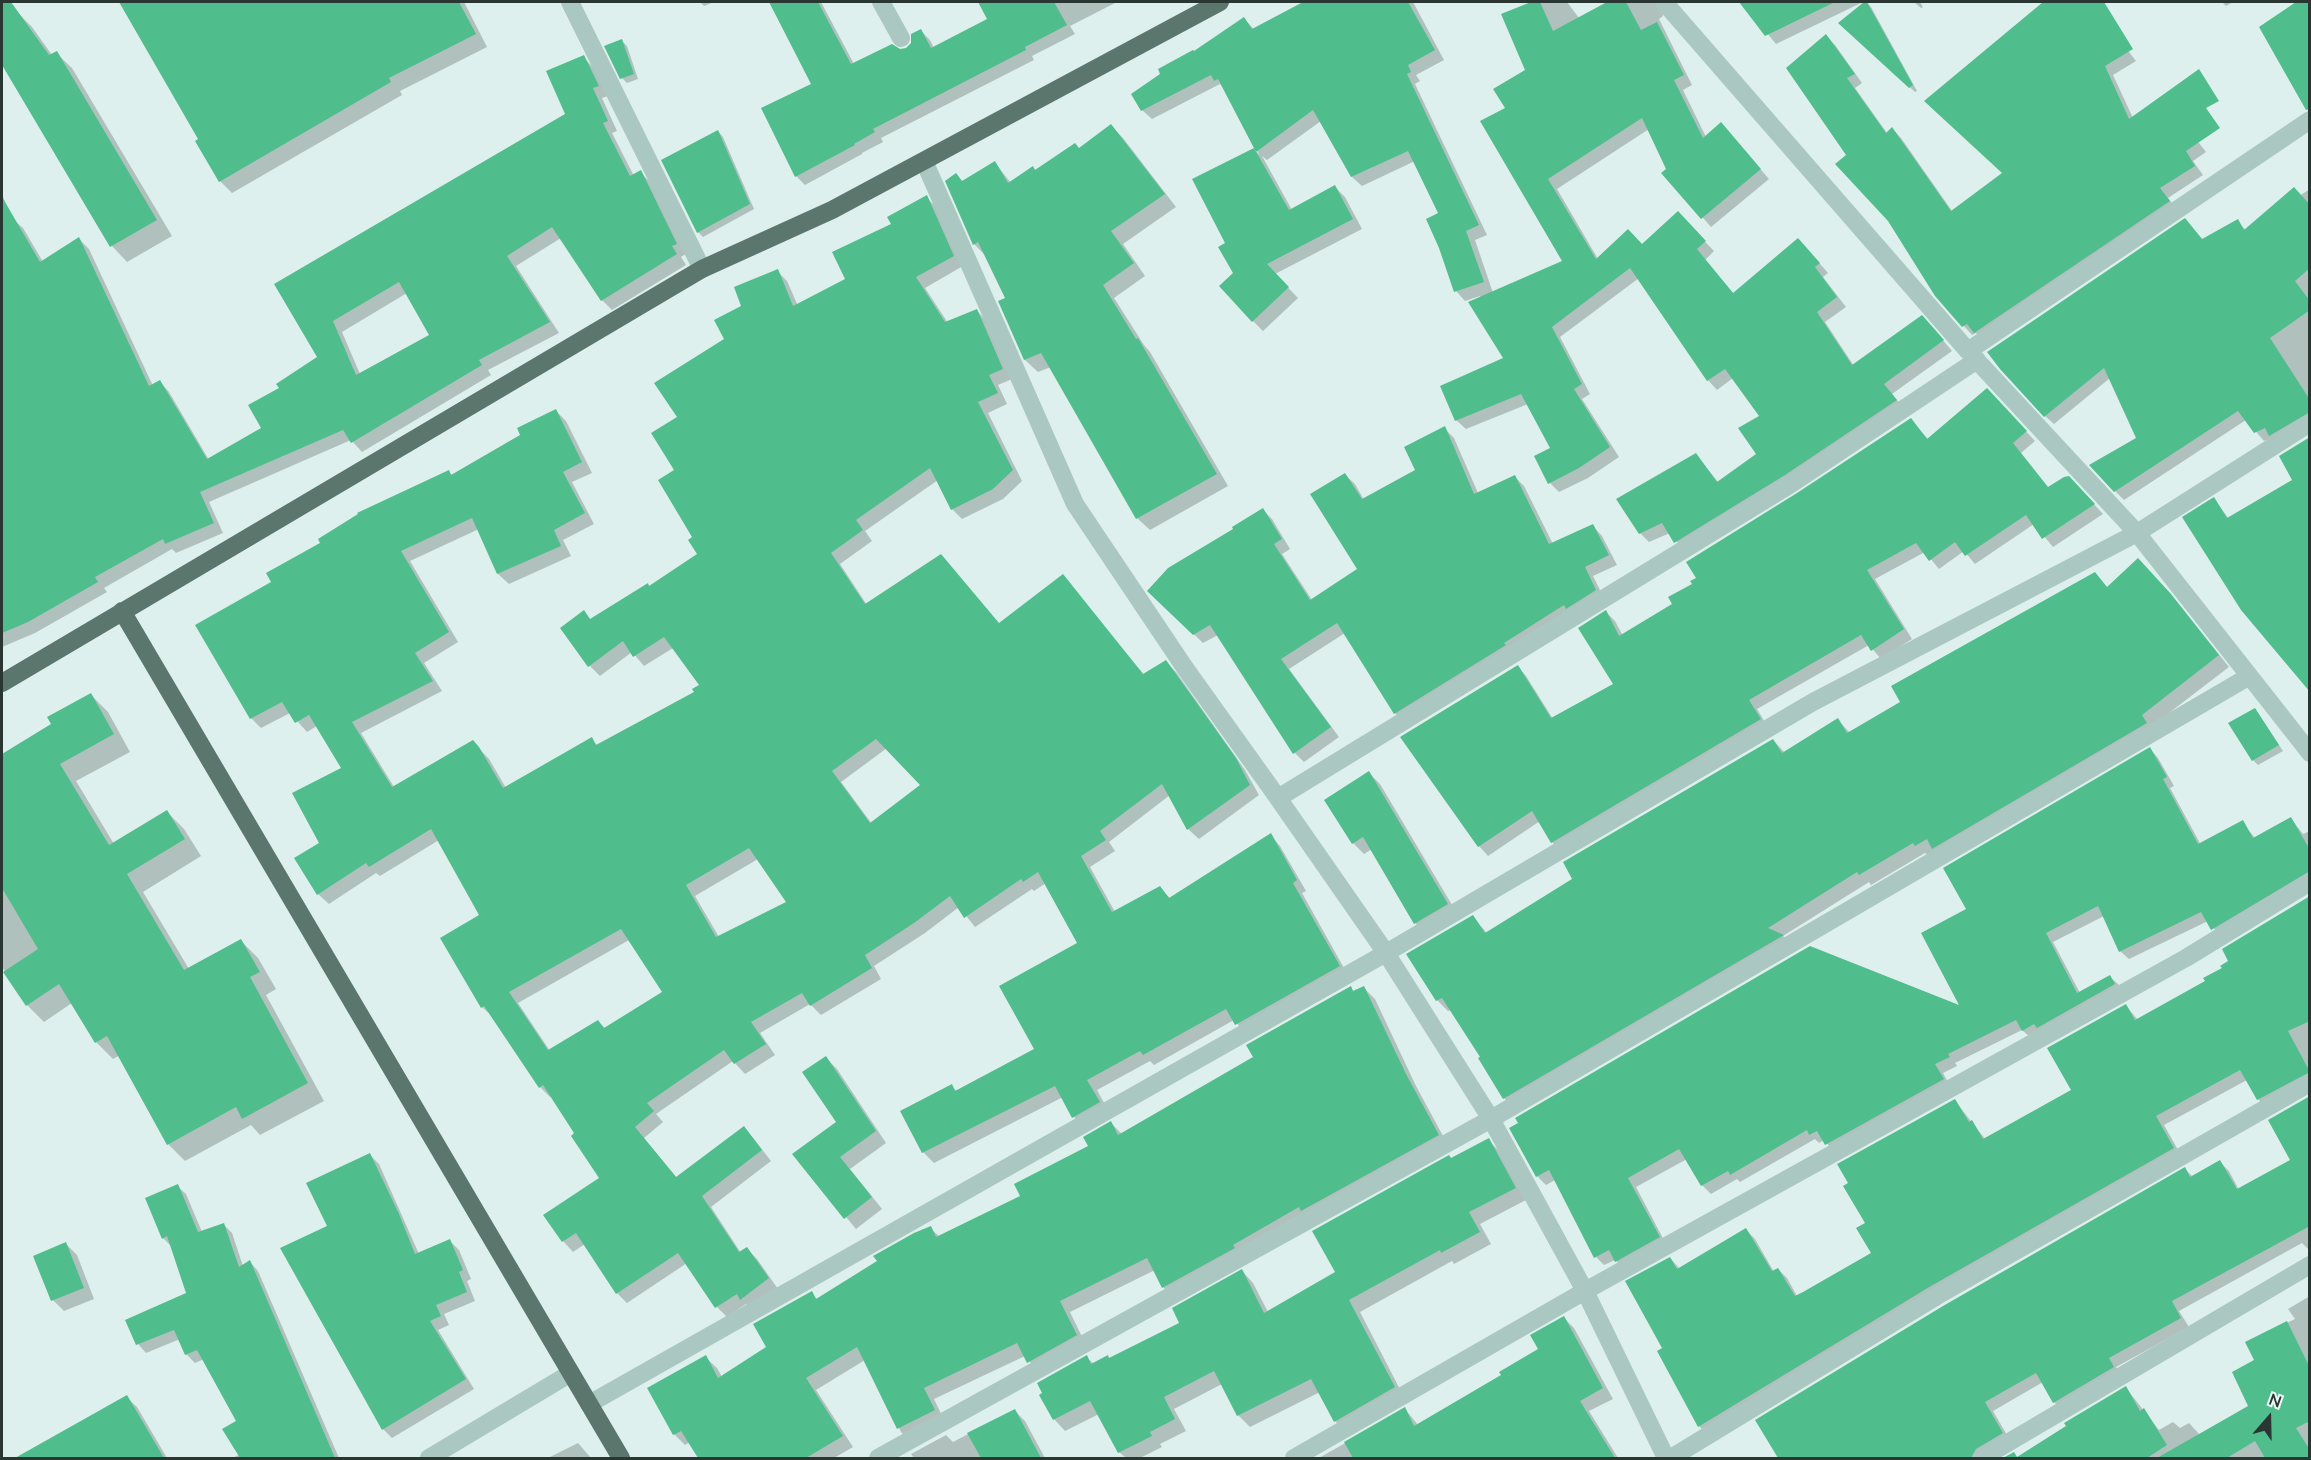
<!DOCTYPE html>
<style>
body{margin:0}
#map{position:relative;width:2311px;height:1460px;overflow:hidden;background:#ddf0ed;font-family:"Nunito Sans",sans-serif}
canvas{display:block}
.frame{position:absolute;inset:0;border:3px solid #293631;pointer-events:none}
.north{position:absolute;left:2239px;top:1388px;width:60px;height:60px;-webkit-text-stroke:4px #e9f8f6;paint-order:stroke;rotate:20deg;font-size:16px;font-weight:700;line-height:24px;text-align:center;color:#293631}
.north::after{content:'';display:block;margin:auto;width:21px;height:27px;background:#293631;clip-path:polygon(50% 0,100% 100%,50% 72%,0 100%)}
</style>
<div id="map">
<canvas width="2311" height="1460"></canvas>
<div class="frame"></div>
<div class="north">N</div>
</div>
<script>
const context = document.querySelector('canvas').getContext('2d');
context.lineJoin = 'round';
function fillPath(path, color) {
  context.fillStyle = color;
  context.fill(path, 'evenodd');
}
function poly(rows) {
  const path = new Path2D();
  for (const r of rows) {
    path.moveTo(r[0], r[1]);
    for (let i = 2; i < r.length; i += 2) path.lineTo(r[i], r[i + 1]);
  }
  return path;
}
function strokePath(path, color, width, dash) {
  context.strokeStyle = color;
  context.lineWidth = width;
  context.lineCap = dash ? 'butt' : 'round';
  context.setLineDash(dash || []);
  context.stroke(path);
}
const shadow = poly([
 [120,2,221,2,232,20,266,2,464,2,487,47,400,91,402,95,232,193,220,181,200,139],
 [700,2,714,2,704,6],
 [771,2,821,2,854,64,907,49,921,31,930,40,934,48,989,20,980,2,1117,2,1070,26,1075,34,1032,56,1034,60,881,138,883,142,862,153,862,154,805,185,796,176,813,84],
 [1305,2,1413,2,1444,60,1416,75,1420,81,1415,84,1487,235,1475,240,1493,293,1564,262,1507,109,1527,71,1529,2,1567,2,1579,18,1610,2,1668,2,1662,9,1663,16,1659,19,1692,85,1683,90,1706,137,1730,134,1769,179,1711,227,1664,173,1668,169,1649,129,1557,189,1598,259,1643,246,1687,223,1714,251,1705,260,1734,294,1807,249,1828,273,1823,277,1846,307,1825,322,1854,366,1931,326,1952,351,1892,394,1905,410,1684,551,1670,533,1649,542,1640,533,1695,454,1719,483,1758,455,1761,416,1733,378,1717,390,1708,380,1639,278,1560,337,1590,394,1582,399,1619,457,1588,478,1559,492,1550,483,1552,449,1528,404,1466,429,1456,420,1505,359,1480,296,1465,301,1456,291,1440,214,1415,161,1362,186,1352,177,1321,121,1267,160,1262,156,1292,210,1335,187,1345,197,1362,229,1275,274,1298,298,1263,331,1253,321,1235,273,1227,243,1253,149,1259,154,1226,90,1220,84,1152,119,1142,110,1194,53,1244,19,1254,29],
 [1741,2,1863,2,1776,44],
 [1866,2,1871,7,1917,91,1915,92,1841,23],
 [1914,2,1920,2,1923,7,1921,8],
 [2046,2,2090,2,2136,61,2113,75,2133,118,2171,107,2206,152,2193,161,2203,175,2168,198,2178,210,1984,341,1976,333,1972,335,1936,295,1848,155,1826,36,1835,45,1862,83,1855,88,1887,133,1892,129,1901,138,1952,211,2004,173,1926,101],
 [2222,2,2233,2,2226,6],
 [16,11,32,27,52,55,56,53,72,68,172,236,127,262,112,246,12,79,15,77,2,59,2,22],
 [622,41,627,46,638,79,627,83,622,78],
 [583,57,593,67,608,96,602,98,617,131,612,133,634,176,640,172,650,182,686,254,681,257,686,265,612,310,602,300,561,238,516,266,559,333,488,370,491,375,362,452,351,440,209,502,223,533,176,553,172,549,104,588,107,592,35,633,2,647,2,195,14,220,23,228,43,262,79,239,89,249,153,386,160,382,169,392,209,460,264,428,281,388,319,357,276,284,567,115],
 [407,293,431,336,360,374,342,332],
 [1111,126,1123,138,1176,207,1123,244,1145,276,1114,298,1144,345,1150,352,1228,486,1150,530,1137,518,1051,367,1038,372,1025,360,1000,301,1007,298,986,256,974,244,956,175,963,182,995,163,1011,183,1079,149],
 [718,131,723,137,754,209,703,237,698,232],
 [2310,189,2310,424,2264,441,2246,420,2124,500,2115,491,2138,439,2110,378,2054,424,2045,416,2193,229,2203,240,2237,221,2246,230],
 [926,197,936,207,963,266,925,288,948,323,977,311,987,321,1012,379,998,385,1007,404,988,413,1022,481,1003,499,962,519,952,509,938,480,865,531,872,541,840,564,867,605,1000,625,1063,576,1145,676,1166,662,1176,672,1245,770,1259,795,1199,839,1188,829,1170,795,1109,842,1115,851,1090,867,1115,912,1160,888,1171,899,1270,835,1280,846,1306,891,1302,893,1349,977,1247,1035,1234,1020,1154,1065,1150,1061,1097,1090,1109,1112,1084,1127,1074,1117,1063,1097,934,1163,923,1152,902,1111,951,1086,957,1091,1036,1050,1079,944,1046,883,1034,891,1032,889,975,927,959,907,925,933,874,966,881,979,821,1015,810,1004,760,1033,775,1055,745,1074,733,1061,656,1114,663,1122,644,1138,677,1178,744,1128,754,1139,771,1161,711,1207,741,1253,747,1249,757,1259,778,1289,751,1309,746,1304,727,1317,717,1307,687,1263,627,1303,617,1293,585,1244,573,1252,563,1241,545,1215,601,1178,552,1096,550,1097,540,1087,493,1017,482,1007,481,916,439,840,380,876,376,873,329,904,318,894,296,859,321,844,343,769,317,726,307,732,290,713,261,728,251,718,273,583,449,472,453,476,522,436,556,411,566,421,592,473,572,482,594,524,563,540,571,556,509,584,498,574,479,529,410,561,458,642,424,663,442,691,361,733,394,787,472,741,489,759,506,788,591,739,598,746,696,692,702,685,673,648,644,666,632,652,600,676,590,666,584,612,591,620,650,588,699,555,676,471,679,418,743,307,777,271,787,281,798,306,847,280,894,225],
 [887,748,922,786,872,824,841,782],
 [758,859,789,903,719,937,695,896],
 [629,940,664,993,606,1029,598,1022,550,1051,518,1003],
 [1996,399,2035,441,2021,453,2049,489,2078,487,2103,514,2053,547,2034,524,1975,564,1964,551,1939,569,1925,552,1875,579,1912,639,1881,659,1869,645,1757,709,1769,729,1561,851,1552,842,1540,821,1488,856,1479,846,1402,737,1517,666,1526,676,1553,719,1615,684,1606,612,1615,621,1623,636,1674,605,1698,578,1798,495,1911,420,1929,440],
 [1444,428,1454,438,1478,493,1515,477,1524,486,1553,544,1593,526,1602,536,1617,565,1593,576,1605,600,1404,722,1395,713,1345,633,1289,669,1339,737,1304,762,1295,753,1218,635,1203,643,1149,591,1263,510,1272,519,1290,549,1282,554,1312,600,1360,570,1345,475,1355,484,1364,500,1417,471],
 [2294,481,2310,689,2214,499,2229,519],
 [2148,571,2181,607,2229,667,2152,726,1928,856,1925,853,1871,885,1869,882,1783,936,1793,947,1515,1109,1504,1098,1482,1057,1451,1010,1448,1011,1437,1000,1408,955,1473,917,1487,933,1574,879,1773,740,1785,753,1838,720,1850,733,1902,702,2095,574,2108,588],
 [91,695,108,712,130,752,76,781,114,844,167,812,184,829,201,856,143,892,189,969,241,941,258,958,276,989,266,995,324,1101,260,1135,251,1125,185,1161,168,1144,120,1055,113,1059,96,1042,72,1003,44,1022,27,1005,2,967,2,855,11,849,2,834,2,756,53,725],
 [2255,709,2283,751,2258,765,2253,760],
 [2150,749,2158,758,2174,786,2170,788,2201,845,2242,822,2255,838,2291,819,2303,834,2310,831,2310,883,2221,937,2208,921,2129,959,2120,951,2104,916,2053,942,2080,993,2110,977,2119,985,2032,1039,2022,1030,1955,1063,1957,1066,1943,1073,1951,1088,1835,1153,1824,1140,1819,1143,1815,1139,1740,1182,1737,1179,1711,1194,1702,1185,1687,1159,1636,1187,1667,1246,1625,1269,1615,1260,1604,1265,1596,1257,1555,1180,1546,1185,1537,1176,1511,1128,1962,1008,1968,910],
 [1369,773,1380,784,1458,915,1426,934,1415,923,1372,849,1364,854,1353,843],
 [2310,897,2310,1084,2267,1108,2258,1099,2247,1080,2164,1125,2182,1157,1708,1435,1699,1426,1659,1351,1664,1349,1670,1258,1680,1269,1746,1230,1755,1239,1774,1272,1778,1269,1787,1278,1797,1296,1873,1254,1867,1224,1955,1101,1986,1140,2073,1091,2126,1006,2138,1020,2207,981],
 [1350,988,1355,992,1364,988,1375,999,1416,1086,1449,1147,1174,1298,1163,1287,1155,1270,1070,1312,1087,1347,1039,1373,1025,1356,934,1399,946,1424,912,1444,901,1432,865,1360,816,1390,853,1447,834,1458,700,1458,690,1442,685,1445,674,1434,705,1357,717,1368,722,1377,768,1348,811,1293,818,1300,930,1228,940,1237,1022,1197,1090,1147,1111,1123,1122,1134,1255,1058],
 [826,1058,837,1069,886,1143,850,1169,882,1209,856,1229,794,1154,838,1122],
 [2310,1098,2310,1251,2302,1243,2179,1311,2189,1327,2116,1367,2122,1376,2063,1411,2054,1402,2043,1382,1993,1411,2011,1442,1984,1458,1778,1457,2185,1169,2193,1177,2220,1162,2229,1171,2239,1190,2293,1161],
 [1488,1140,1500,1152,1526,1200,1480,1224,1491,1244,1454,1264,1452,1261,1360,1312,1405,1399,1347,1433,1335,1421,1320,1392,1250,1427,1238,1415,1222,1384,1174,1409,1186,1431,1160,1444,1162,1447,1140,1458,1126,1458,1119,1452,1099,1414,1065,1431,1054,1419,1086,1357,1094,1364,1110,1359,1181,1323,1242,1271,1253,1283,1268,1312,1337,1273,1452,1160],
 [370,1155,379,1164,419,1254,450,1241,459,1250,471,1279,467,1281,475,1301,444,1314,449,1325,438,1330,474,1389,392,1438,383,1429,329,1226],
 [177,1186,186,1194,202,1232,224,1225,232,1233,243,1266,250,1262,258,1271,339,1458,232,1458,239,1455,238,1422,204,1359,195,1363,186,1354,180,1339,146,1353,138,1344,127,1320,188,1294,172,1247,163,1238],
 [66,1244,77,1255,94,1299,64,1311,53,1300,35,1257],
 [2310,1296,2310,1458,2006,1458,2014,1454,2018,1458,2126,1388,2159,1430,2173,1422,2180,1428,2189,1423,2200,1435,2250,1406,2256,1361,2247,1342,2295,1319,2288,1309],
 [1564,1318,1574,1328,1613,1399,1589,1411,1618,1458,1319,1458,1405,1409,1418,1425,1503,1376,1540,1349],
 [126,1397,137,1407,167,1458,52,1458,44,1444],
 [1014,1410,1025,1421,1045,1458,914,1458,911,1454,946,1435,953,1442],
 [578,1443,591,1458,548,1458]
]);
const building = poly([
 [2,2,11,2,49,55,57,51,157,220,110,247,2,65],
 [119,2,459,2,476,34,389,78,391,82,219,182,195,141,198,139],
 [769,2,818,2,851,64,892,44,900,49,906,48,911,43,911,34,921,29,931,48,987,19,978,2,1054,2,1067,25,1025,47,1026,50,873,129,875,132,854,144,855,145,795,177,761,108,811,84],
 [1303,2,1408,2,1435,50,1408,65,1411,72,1407,74,1479,225,1466,231,1484,282,1454,292,1439,248,1426,219,1438,213,1408,151,1351,177,1313,110,1256,152,1218,79,1214,81,1211,75,1141,111,1131,94,1160,74,1158,69,1193,50,1194,51,1244,17,1252,29],
 [1531,2,1540,2,1553,31,1607,2,1626,2,1641,30,1657,22,1684,75,1674,80,1703,138,1721,122,1761,169,1701,219,1661,173,1666,169,1642,118,1548,179,1596,259,1628,229,1642,244,1678,211,1706,241,1697,249,1733,293,1798,238,1820,263,1815,267,1837,297,1817,312,1852,365,1922,315,1944,340,1884,384,1897,400,1785,475,1674,543,1662,523,1639,534,1616,499,1696,453,1717,482,1756,454,1738,428,1759,416,1725,369,1707,381,1630,268,1552,327,1582,384,1574,389,1610,447,1579,468,1548,484,1534,456,1550,448,1521,394,1455,421,1440,386,1503,358,1468,302,1562,261,1480,121,1505,108,1493,89,1525,70,1501,14],
 [1739,2,1835,2,1765,36],
 [1864,2,1867,2,1913,85,1909,88,1838,23],
 [2043,2,2104,2,2133,49,2105,66,2129,119,2199,69,2219,101,2206,108,2220,128,2186,151,2195,166,2160,188,2170,201,1974,333,1967,324,1962,327,1935,296,1888,221,1835,164,1846,155,1786,68,1826,34,1855,74,1847,78,1886,133,1892,127,1951,211,2002,173,1924,101],
 [2296,2,2310,2,2310,109,2306,110,2259,27],
 [622,39,634,74,620,79,604,46],
 [584,55,599,86,593,88,608,121,603,123,630,176,641,170,677,244,672,246,677,254,601,301,552,227,507,256,550,322,479,360,482,365,351,443,343,430,200,492,214,523,165,544,163,539,95,577,98,582,28,622,2,633,2,197,40,262,79,237,149,386,160,380,207,459,261,428,248,405,279,388,276,384,317,357,274,284,565,114,546,71],
 [399,282,429,335,356,375,333,321],
 [1111,124,1165,194,1111,231,1134,263,1103,285,1136,339,1138,338,1217,474,1136,519,1041,353,1024,360,998,301,1005,298,978,242,973,245,945,181,956,173,962,181,995,161,1008,183,1033,166,1035,170,1075,143,1079,148],
 [718,130,750,204,697,233,661,160],
 [1254,148,1289,210,1335,185,1353,219,1267,264,1289,287,1252,322,1219,286,1233,273,1218,247,1225,243,1192,179],
 [2294,187,2310,205,2310,268,2295,281,2310,301,2310,310,2270,338,2310,400,2310,412,2269,436,2265,428,2254,433,2238,411,2114,492,2089,465,2136,438,2104,368,2044,417,2000,369,1987,352,2185,218,2202,239,2238,219,2244,230],
 [927,195,954,256,916,277,945,322,977,309,1003,369,989,375,998,393,978,402,1013,470,993,489,951,510,930,468,856,520,863,530,831,553,865,604,941,554,999,623,1063,574,1143,674,1166,660,1236,758,1250,785,1187,830,1162,784,1100,831,1106,840,1081,856,1112,912,1160,886,1169,898,1271,833,1297,880,1293,883,1340,966,1235,1025,1226,1009,1143,1055,1140,1051,1087,1080,1100,1102,1072,1118,1055,1086,922,1153,900,1111,952,1084,955,1091,1034,1049,999,986,1077,943,1038,872,1023,882,1021,879,964,918,950,896,914,923,865,955,872,968,810,1006,802,993,751,1022,766,1044,734,1064,724,1050,647,1103,654,1111,635,1127,676,1177,744,1126,762,1150,702,1196,739,1252,747,1247,769,1278,740,1300,737,1294,715,1308,678,1253,616,1294,576,1233,562,1242,543,1215,599,1178,571,1136,574,1133,543,1085,539,1088,484,1006,481,1008,440,938,479,915,431,829,369,867,366,863,317,895,294,858,319,843,292,793,341,768,309,715,295,723,282,702,250,719,195,625,271,582,266,573,320,543,318,539,358,514,357,513,449,470,451,475,520,435,517,428,556,409,582,462,563,472,585,513,554,530,561,546,497,574,472,518,401,551,449,632,415,653,433,681,352,722,392,787,473,740,479,747,503,788,592,737,596,745,694,692,692,689,699,685,664,637,633,657,623,641,588,667,560,628,584,610,590,619,648,583,649,586,697,554,688,540,692,537,658,480,674,470,651,433,677,417,654,383,724,339,714,320,741,306,734,287,778,269,793,306,845,279,832,252,891,224,887,217],
 [876,739,920,785,870,823,832,771],
 [749,848,786,902,716,937,686,885],
 [621,929,662,992,604,1028,598,1020,548,1050,509,992],
 [1987,388,2027,431,2013,443,2048,487,2064,477,2069,476,2095,504,2042,539,2026,515,1965,556,1955,542,1929,561,1916,543,1867,570,1904,629,1871,651,1861,635,1749,700,1761,719,1551,843,1532,811,1478,847,1400,737,1518,665,1551,718,1613,684,1578,628,1606,610,1619,636,1672,604,1668,597,1692,584,1690,581,1696,578,1686,562,1797,493,1911,418,1927,439],
 [1445,426,1474,494,1515,475,1549,544,1593,524,1609,555,1585,567,1596,590,1566,609,1564,605,1504,643,1506,645,1394,714,1337,623,1281,659,1331,727,1293,754,1210,625,1193,635,1147,591,1168,568,1233,529,1232,527,1263,508,1282,539,1274,544,1310,600,1357,569,1310,494,1345,473,1362,499,1415,470,1404,447],
 [2310,437,2310,692,2241,610,2182,517,2214,497,2227,518,2292,480,2279,456],
 [2138,558,2171,594,2219,655,2142,715,2147,723,1932,849,1927,839,1915,846,1913,843,1859,875,1857,872,1768,928,1784,935,1503,1099,1478,1058,1480,1057,1442,998,1436,1001,1406,954,1473,915,1485,933,1572,879,1563,862,1773,739,1782,753,1838,718,1847,733,1900,702,1891,686,2095,572,2107,587],
 [91,693,114,734,60,764,109,845,167,810,185,839,127,874,184,970,241,939,260,972,250,977,308,1083,242,1119,236,1107,167,1145,107,1036,95,1043,59,984,26,1006,3,972,38,949,2,888,2,754,51,724,47,717],
 [2255,708,2279,745,2252,761,2228,723],
 [2150,747,2167,777,2163,779,2198,844,2243,820,2253,838,2291,817,2310,850,2310,871,2211,930,2201,912,2119,952,2098,906,2046,933,2077,993,2110,975,2115,984,2037,1028,2034,1024,2022,1031,2016,1020,1948,1054,1950,1057,1935,1064,1944,1079,1825,1145,1817,1131,1809,1135,1807,1130,1730,1175,1728,1171,1701,1186,1679,1149,1628,1178,1660,1237,1615,1262,1609,1250,1594,1258,1549,1170,1536,1177,1509,1128,1518,1123,1515,1118,1810,946,1959,1005,1921,933,1966,909,1943,868],
 [1369,771,1448,904,1414,924,1363,837,1352,844,1324,800],
 [2310,896,2310,1021,2288,1031,2310,1072,2257,1100,2240,1070,2156,1116,2174,1148,1931,1286,1698,1427,1657,1351,1662,1348,1625,1281,1670,1257,1677,1269,1746,1228,1772,1271,1778,1268,1795,1296,1803,1292,1871,1253,1856,1228,1865,1223,1843,1186,1848,1183,1837,1164,1955,1099,1969,1122,1972,1120,1983,1139,2071,1090,2047,1048,2126,1004,2135,1020,2205,981,2203,978,2222,968,2220,966,2228,961,2222,949],
 [1351,986,1353,991,1364,986,1406,1074,1439,1135,1301,1211,1299,1207,1233,1245,1235,1248,1162,1288,1147,1258,1060,1301,1077,1335,1027,1363,1017,1343,924,1388,935,1410,897,1429,857,1347,806,1378,843,1436,806,1458,698,1458,681,1431,673,1435,647,1388,706,1355,718,1378,766,1347,753,1324,812,1291,816,1299,877,1261,873,1256,914,1233,931,1226,936,1237,1020,1196,1014,1184,1088,1146,1083,1137,1111,1121,1118,1135,1253,1057,1246,1045],
 [826,1056,876,1131,840,1157,872,1197,844,1219,792,1154,836,1122,802,1072],
 [2310,1096,2310,1226,2172,1301,2181,1318,2109,1358,2114,1367,2053,1403,2036,1373,1985,1402,2003,1433,1976,1449,1971,1458,1778,1458,1755,1420,1943,1306,2185,1167,2190,1177,2220,1160,2237,1189,2290,1160,2268,1120],
 [1489,1138,1516,1188,1469,1212,1480,1232,1441,1253,1440,1250,1349,1300,1395,1387,1334,1422,1311,1379,1237,1416,1214,1371,1164,1397,1175,1419,1150,1432,1152,1436,1118,1453,1090,1401,1053,1420,1039,1395,1042,1393,1037,1383,1087,1355,1091,1364,1108,1355,1109,1358,1179,1323,1172,1308,1242,1269,1264,1313,1335,1272,1312,1231,1449,1155,1451,1158],
 [370,1153,399,1214,415,1254,450,1239,463,1270,459,1272,467,1292,436,1305,441,1316,430,1321,466,1379,382,1430,280,1248,327,1226,306,1183],
 [178,1184,198,1232,224,1223,239,1267,250,1260,335,1458,240,1458,222,1429,236,1421,197,1350,185,1355,174,1330,136,1345,125,1320,186,1293,167,1236,162,1239,145,1198],
 [66,1242,84,1288,51,1301,33,1256],
 [1564,1316,1603,1388,1580,1401,1615,1458,1353,1458,1344,1442,1405,1407,1414,1426,1501,1375,1499,1372,1538,1349,1530,1335],
 [2287,1321,2310,1368,2310,1421,2296,1428,2310,1450,2310,1458,2265,1458,2255,1441,2227,1458,2157,1458,2248,1406,2232,1372,2254,1360,2245,1342],
 [2126,1386,2140,1411,2144,1408,2167,1445,2147,1458,2003,1458,2014,1452,2017,1457,2066,1426,2064,1423],
 [127,1395,164,1458,15,1458],
 [1015,1409,1041,1458,981,1458,967,1433]
]);
const minor = poly([
 [570,2,702,269],
 [881,2,901,38],
 [1664,2,1968,351,2137,533,2310,753],
 [924,161,1075,504,1185,668,1278,798,1791,484,1977,360],
 [1968,351,2310,120],
 [1278,798,1386,953,1491,1119,1585,1291,1666,1458],
 [589,1404,1386,953,1813,702,2137,533,2310,423],
 [429,1458,571,1373],
 [878,1458,1491,1119,2248,677],
 [1294,1458,1585,1291,2186,958,2310,882],
 [1671,1458,1937,1296,2310,1083],
 [1982,1458,2310,1265]
]);
const major = poly([
 [122,611,621,1458],
 [2,683,702,269,832,210,1220,2]
]);
fillPath(shadow, '#0003');
fillPath(building, '#4fbd8c');
strokePath(minor, '#aac8c1', 18);
strokePath(major, '#5b766d', 18);
</script>
